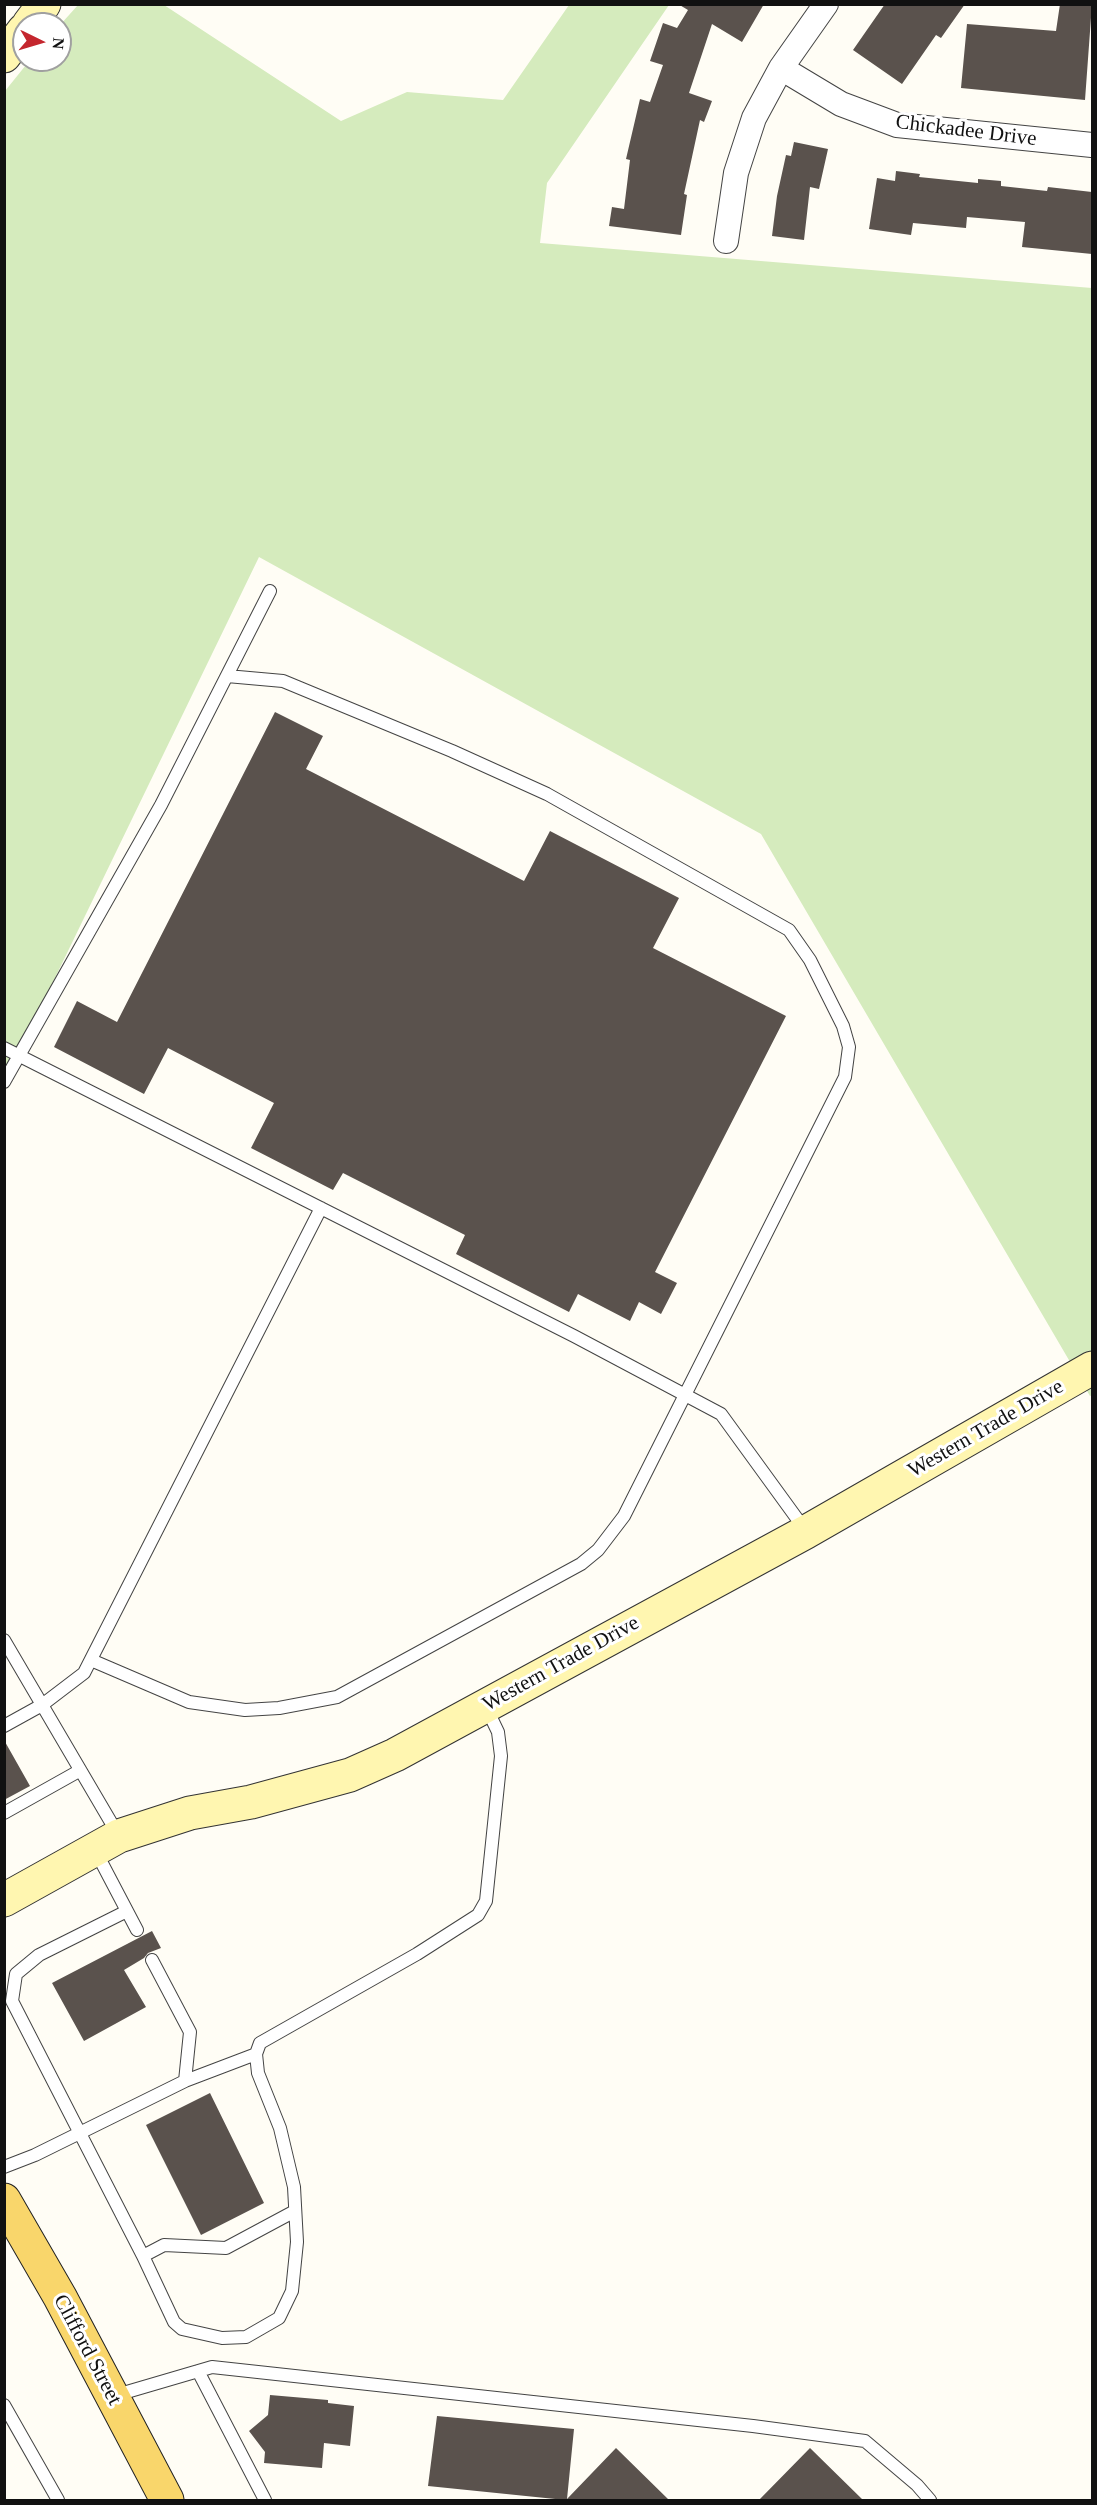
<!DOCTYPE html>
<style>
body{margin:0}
#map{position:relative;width:1097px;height:2505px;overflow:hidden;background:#fffdf5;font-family:"Times New Roman",serif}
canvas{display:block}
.frame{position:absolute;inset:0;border:6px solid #111;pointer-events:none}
.north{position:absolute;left:12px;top:12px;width:60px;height:60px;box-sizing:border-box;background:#fff;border:2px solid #a0a0a0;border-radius:50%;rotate:95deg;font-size:16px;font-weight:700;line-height:24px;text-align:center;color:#111}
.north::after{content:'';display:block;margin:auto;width:21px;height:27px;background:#c4262e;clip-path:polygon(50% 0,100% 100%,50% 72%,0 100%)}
</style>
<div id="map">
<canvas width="1097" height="2505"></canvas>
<div class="frame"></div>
<div class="north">N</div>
</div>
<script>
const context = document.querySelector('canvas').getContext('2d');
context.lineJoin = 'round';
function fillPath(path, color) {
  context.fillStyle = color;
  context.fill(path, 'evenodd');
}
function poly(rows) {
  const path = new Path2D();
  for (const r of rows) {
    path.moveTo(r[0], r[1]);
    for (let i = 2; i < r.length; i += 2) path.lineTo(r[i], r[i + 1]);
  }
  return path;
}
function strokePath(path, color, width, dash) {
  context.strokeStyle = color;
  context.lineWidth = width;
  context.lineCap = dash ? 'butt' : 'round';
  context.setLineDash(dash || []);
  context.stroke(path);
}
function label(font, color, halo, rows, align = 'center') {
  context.font = font + ' "Times New Roman",serif';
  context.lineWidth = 6;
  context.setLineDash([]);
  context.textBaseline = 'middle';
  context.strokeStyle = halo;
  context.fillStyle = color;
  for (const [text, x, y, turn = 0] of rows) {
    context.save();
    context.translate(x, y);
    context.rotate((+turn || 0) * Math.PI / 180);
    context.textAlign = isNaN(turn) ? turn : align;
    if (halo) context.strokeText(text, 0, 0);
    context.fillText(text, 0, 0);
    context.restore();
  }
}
const green = poly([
 [78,5,164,5,341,121,407,92,503,100,569,5,669,5,547,183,540,243,1092,288,1092,1395,1090,1396,761,834,259,557,5,1081,5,91,30,60,60,60,60,25]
]);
const building = poly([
 [678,4,764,4,742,42,712,24,689,93,712,101,704,122,700,120,684,194,687,195,681,235,609,226,612,207,624,209,630,160,626,159,640,99,650,102,663,65,650,61,663,23,677,28,688,10],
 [885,4,965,4,941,38,936,35,902,84,853,50],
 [1060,4,1092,4,1085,100,961,88,967,24,1056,31],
 [794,142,828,149,819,189,810,187,804,240,772,236,777,196,786,155,791,156],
 [896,171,920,174,919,177,978,183,978,179,1001,181,1001,186,1047,191,1048,187,1092,192,1092,254,1022,247,1025,222,967,217,966,228,913,223,911,235,869,229,877,178,895,181],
 [275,712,323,736,306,769,524,881,550,831,679,898,653,948,786,1016,655,1272,677,1283,661,1314,639,1302,630,1321,578,1294,569,1312,456,1254,465,1235,343,1173,333,1190,251,1148,274,1103,168,1048,144,1094,54,1047,77,1001,117,1022],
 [4,1740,30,1786,4,1800],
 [152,1931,161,1948,148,1953,144,1958,124,1970,146,2007,84,2041,52,1983],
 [210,2093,264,2203,201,2235,146,2125],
 [270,2395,328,2400,328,2403,354,2406,350,2446,324,2443,322,2468,264,2463,265,2452,249,2431,268,2415],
 [437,2416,574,2429,567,2499,616,2448,669,2500,565,2500,428,2486],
 [810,2448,863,2500,759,2500]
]);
const lane = poly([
 [4,1048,574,1336,721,1414,806,1531],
 [4,1082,161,805,270,591],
 [4,1640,119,1836],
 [91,1660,189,1702,245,1710,279,1708,337,1697,581,1564,598,1550,624,1516,845,1077,849,1047,843,1026,810,960,789,930,547,794,452,751,283,681,227,676],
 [4,1726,42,1705,84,1673,321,1208],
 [4,1813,79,1771],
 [95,1850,137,1930],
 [127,1911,39,1955,16,1974,12,2001,143,2256,174,2322,182,2329,222,2338,246,2337,279,2318,292,2291,297,2242,294,2187,280,2128,258,2073,256,2054,260,2043,417,1954,478,1915,486,1901,501,1756,498,1732,486,1707],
 [185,2081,256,2054],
 [4,2167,35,2155,185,2081,190,2032,152,1960],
 [143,2256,164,2245,226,2248,295,2211],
 [198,2371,265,2500],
 [113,2396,212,2367,753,2426,865,2441,917,2485,930,2500],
 [4,2405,58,2500]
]);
const street = poly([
 [781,68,841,104,897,125,1092,145],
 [726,241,736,173,754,118,781,68,826,4]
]);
const secondary = poly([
 [29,24,44,4],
 [4,56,24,30],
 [4,1900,119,1836,190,1813,251,1802,350,1775,395,1755,806,1532,1092,1368]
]);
const primary = poly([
 [4,2200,60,2297,167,2500]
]);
const streetNames = [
 ["Chickadee Drive",966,131,7],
 ["Western Trade Drive",986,1429,-30],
 ["Western Trade Drive",561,1664,-29],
 ["Clifford Street",87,2350,62]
];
fillPath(green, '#d5ebbd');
fillPath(building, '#5a524d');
strokePath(lane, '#444', 14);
strokePath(street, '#444', 26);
strokePath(secondary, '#333', 35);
strokePath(primary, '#222', 35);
strokePath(lane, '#fff', 12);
strokePath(street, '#fff', 24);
strokePath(secondary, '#fff6b0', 33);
strokePath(primary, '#f9d66b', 33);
label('21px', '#111', '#fff', streetNames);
</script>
